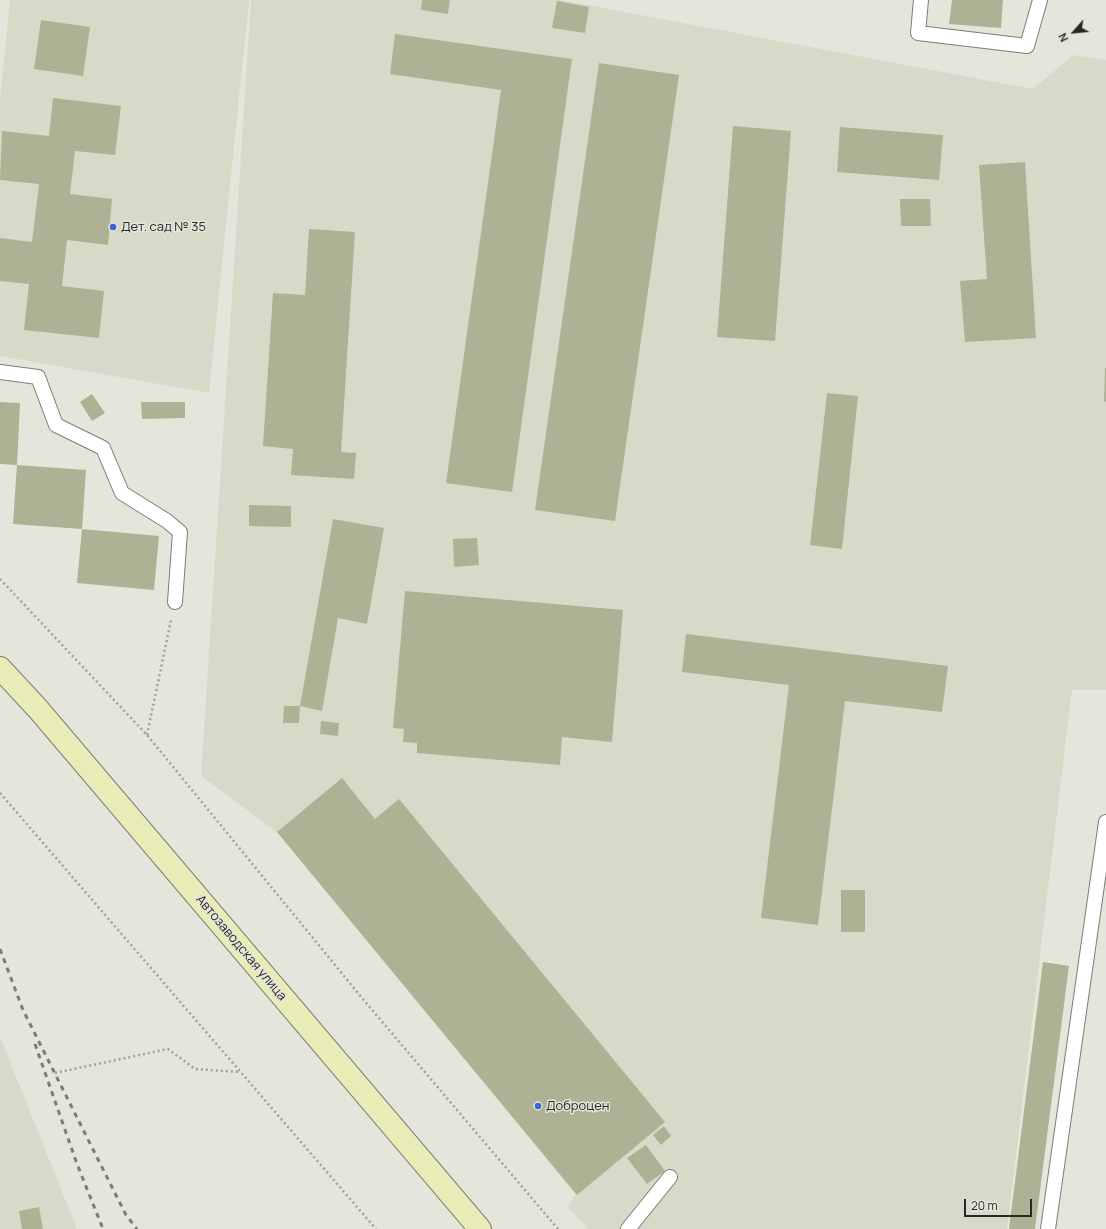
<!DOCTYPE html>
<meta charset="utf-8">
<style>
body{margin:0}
#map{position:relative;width:1106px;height:1229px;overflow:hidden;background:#e4e6db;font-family:Manrope,sans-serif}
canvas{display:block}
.north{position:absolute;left:1054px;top:12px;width:40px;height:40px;-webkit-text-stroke:3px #e4e6db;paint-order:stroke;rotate:243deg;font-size:11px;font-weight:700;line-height:16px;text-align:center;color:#272824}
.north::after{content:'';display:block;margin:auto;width:14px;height:18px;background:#272824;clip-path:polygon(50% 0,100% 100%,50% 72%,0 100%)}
.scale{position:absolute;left:964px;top:1199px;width:68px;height:18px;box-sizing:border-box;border:2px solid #272824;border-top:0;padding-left:5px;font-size:12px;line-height:14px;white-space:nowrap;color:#272824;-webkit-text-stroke:3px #e4e6db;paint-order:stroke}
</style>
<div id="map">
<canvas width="1106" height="1229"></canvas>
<div class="north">N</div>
<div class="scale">20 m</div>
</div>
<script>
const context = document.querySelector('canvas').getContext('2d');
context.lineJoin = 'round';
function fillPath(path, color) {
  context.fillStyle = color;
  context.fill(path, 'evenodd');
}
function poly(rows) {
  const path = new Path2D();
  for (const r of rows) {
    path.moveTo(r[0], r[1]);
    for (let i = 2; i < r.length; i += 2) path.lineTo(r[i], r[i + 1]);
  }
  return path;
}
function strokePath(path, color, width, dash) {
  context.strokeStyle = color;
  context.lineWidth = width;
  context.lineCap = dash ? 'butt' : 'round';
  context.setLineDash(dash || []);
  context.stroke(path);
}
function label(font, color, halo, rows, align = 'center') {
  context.font = font + ' Manrope,sans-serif';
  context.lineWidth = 3;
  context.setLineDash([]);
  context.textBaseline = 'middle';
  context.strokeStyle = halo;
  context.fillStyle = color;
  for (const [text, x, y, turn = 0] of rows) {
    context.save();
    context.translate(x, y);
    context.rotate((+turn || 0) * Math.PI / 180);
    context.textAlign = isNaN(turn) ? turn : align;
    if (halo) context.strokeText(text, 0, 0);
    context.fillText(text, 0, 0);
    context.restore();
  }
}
const built = poly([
 [10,0,249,0,209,393,0,356,0,98],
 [251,0,561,0,1033,89,1073,55,1106,60,1106,690,1072,690,1007,1229,588,1229,568,1207,576,1195,277,832,201,776],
 [0,1037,77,1229,0,1229]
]);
const building = poly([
 [422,0,450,0,448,14,421,10],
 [952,0,1003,0,1001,28,949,24],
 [557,1,589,7,585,33,552,28],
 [41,20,90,27,83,76,34,69],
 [395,34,572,59,512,492,446,483,501,90,390,74],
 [599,63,679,75,615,521,535,510],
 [53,98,121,106,115,155,75,151,70,194,112,199,108,245,67,240,62,286,104,291,99,338,24,330,29,284,0,281,0,238,32,242,39,184,0,180,2,131,49,136],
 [733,126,791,131,775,341,717,337],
 [840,127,943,135,939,180,837,172],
 [1025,162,1036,338,965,342,960,281,987,279,979,165],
 [900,199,930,199,931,226,901,226],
 [309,229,355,232,341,452,356,453,354,479,291,475,293,449,263,446,273,293,305,295],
 [1105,368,1106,368,1106,402,1104,401],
 [827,393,858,396,842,549,810,545],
 [92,394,105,413,92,421,80,402],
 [0,402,20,403,17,465,0,464],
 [141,402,185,402,185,418,142,419],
 [17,465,86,470,82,529,13,524],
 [249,505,291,506,291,527,249,526],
 [333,519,384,528,367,624,338,618,322,711,300,706],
 [82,529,159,536,154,590,77,583],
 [477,538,479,565,454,567,453,539],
 [405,591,623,610,612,742,562,737,560,765,417,753,417,743,403,742,404,729,393,728],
 [686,634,948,666,942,712,845,701,818,925,761,918,789,685,682,672],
 [284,706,300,706,299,723,283,723],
 [321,721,339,723,338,736,320,734],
 [342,778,375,819,399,799,665,1122,577,1195,277,832],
 [841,890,865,890,865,932,841,932],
 [1043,962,1069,966,1035,1229,1009,1229],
 [664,1126,671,1136,661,1145,653,1135],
 [646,1145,665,1171,647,1184,627,1158],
 [39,1207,43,1229,22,1229,19,1211]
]);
const path = poly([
 [0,579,147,735,362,998,558,1229],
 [147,735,171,620],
 [0,793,376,1229],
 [55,1073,168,1049,195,1069,240,1072]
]);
const lane = poly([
 [921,0,918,33,1027,46,1040,0],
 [0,372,38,377,56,425,103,448,122,493,167,521,180,532,175,602],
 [628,1229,670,1177],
 [1048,1229,1106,822]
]);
const secondary = poly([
 [0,668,38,709,480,1229]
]);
const rail = poly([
 [0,949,23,1010,126,1215,137,1229],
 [35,1044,77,1164,103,1229]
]);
const markers = [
 [113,227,4,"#3f63d5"],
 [538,1106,4,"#3f63d5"]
];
const poiNames = [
 ["Дет. сад № 35",121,227],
 ["Доброцен",546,1106]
];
const streetNames = [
 ["Автозаводская улица",241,948,50]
];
fillPath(built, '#d8dac9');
fillPath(building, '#aeb194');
strokePath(lane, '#7d7e74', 16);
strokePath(secondary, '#7d7e74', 24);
strokePath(path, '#9fa098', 2.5, [2, 3]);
strokePath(lane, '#fff', 14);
strokePath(secondary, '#eaecb8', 22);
strokePath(rail, '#7b7d76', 3, [5, 5]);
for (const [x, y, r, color] of markers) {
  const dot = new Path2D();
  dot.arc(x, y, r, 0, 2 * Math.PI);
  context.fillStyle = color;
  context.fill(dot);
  strokePath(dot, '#e4e6db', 1.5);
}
label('13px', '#272824', '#e4e6db', poiNames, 'left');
label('13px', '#272824', '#e4e6db', streetNames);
</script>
